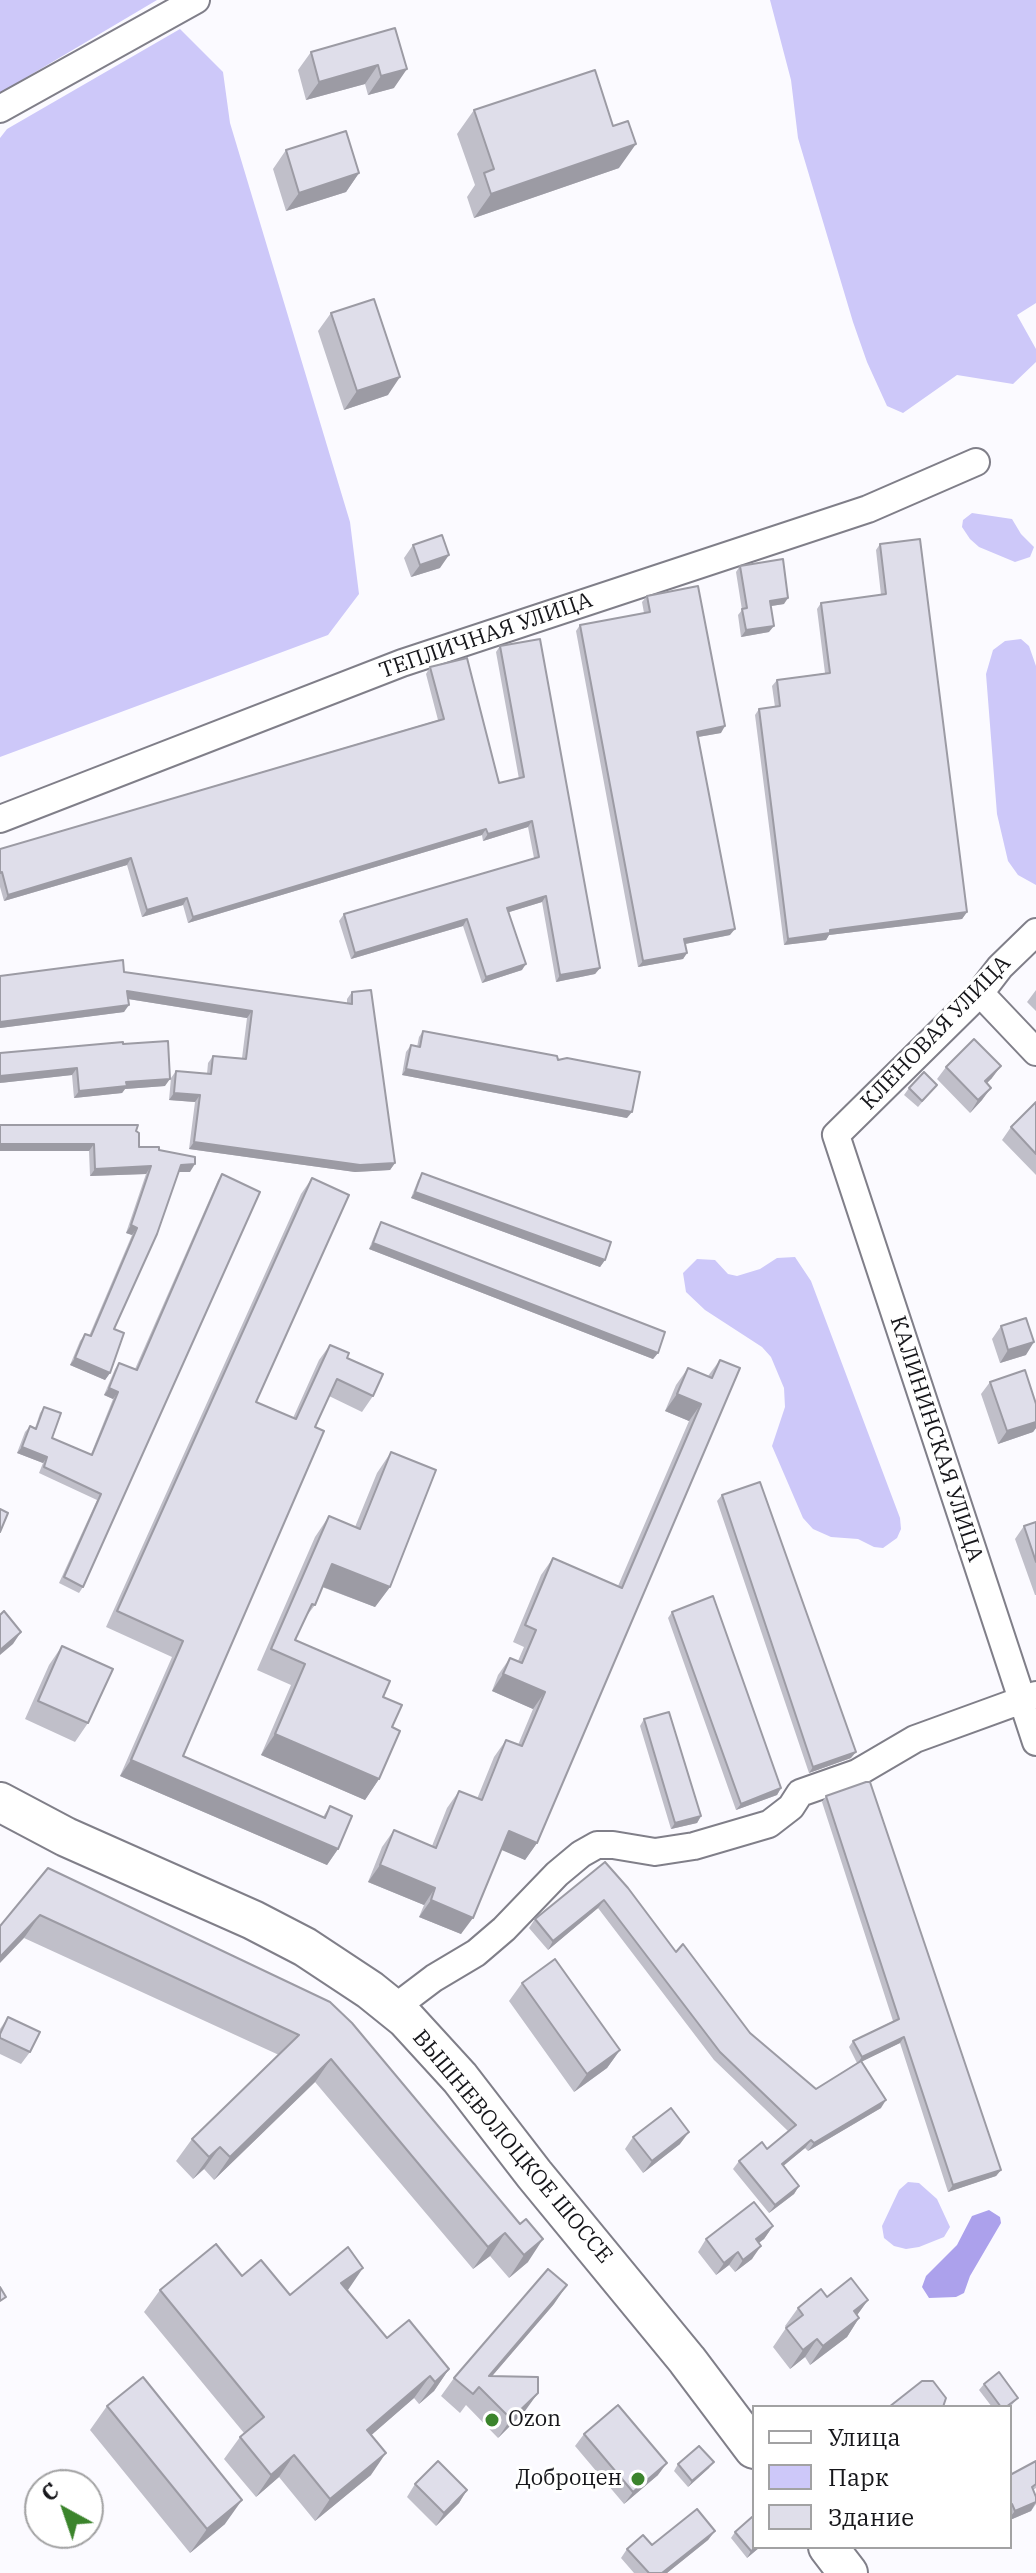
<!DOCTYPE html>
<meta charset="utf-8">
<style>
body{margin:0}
#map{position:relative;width:1036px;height:2573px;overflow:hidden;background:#fbfaff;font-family:"IBM Plex Serif",serif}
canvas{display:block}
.legend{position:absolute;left:752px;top:2405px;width:260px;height:144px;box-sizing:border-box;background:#fff;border:2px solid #a2a2a3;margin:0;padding:10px 14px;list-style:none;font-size:24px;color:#16161a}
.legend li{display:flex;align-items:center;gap:16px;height:40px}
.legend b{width:40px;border:2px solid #a2a2a3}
.north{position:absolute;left:24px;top:2469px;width:80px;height:80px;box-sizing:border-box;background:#fff;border:2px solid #a2a2a3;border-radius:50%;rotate:320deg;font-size:22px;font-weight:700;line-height:32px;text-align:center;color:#16161a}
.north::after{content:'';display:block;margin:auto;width:28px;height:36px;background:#3b842c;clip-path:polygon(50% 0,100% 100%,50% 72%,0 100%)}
</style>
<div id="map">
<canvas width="1036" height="2573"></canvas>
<ul class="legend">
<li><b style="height:10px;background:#fff"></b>Улица</li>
<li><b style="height:22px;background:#cdc8f9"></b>Парк</li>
<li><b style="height:22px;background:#dfdeea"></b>Здание</li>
</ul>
<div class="north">С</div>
</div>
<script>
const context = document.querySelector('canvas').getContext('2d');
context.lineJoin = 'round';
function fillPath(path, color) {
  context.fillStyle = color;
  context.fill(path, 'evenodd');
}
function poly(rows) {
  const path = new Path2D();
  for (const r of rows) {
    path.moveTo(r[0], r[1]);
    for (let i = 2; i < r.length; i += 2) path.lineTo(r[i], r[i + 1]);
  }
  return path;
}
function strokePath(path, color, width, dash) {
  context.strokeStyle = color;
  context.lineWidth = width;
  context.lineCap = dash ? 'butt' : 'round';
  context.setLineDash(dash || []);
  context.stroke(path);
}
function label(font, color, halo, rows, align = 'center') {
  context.font = font + ' "IBM Plex Serif",serif';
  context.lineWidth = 6;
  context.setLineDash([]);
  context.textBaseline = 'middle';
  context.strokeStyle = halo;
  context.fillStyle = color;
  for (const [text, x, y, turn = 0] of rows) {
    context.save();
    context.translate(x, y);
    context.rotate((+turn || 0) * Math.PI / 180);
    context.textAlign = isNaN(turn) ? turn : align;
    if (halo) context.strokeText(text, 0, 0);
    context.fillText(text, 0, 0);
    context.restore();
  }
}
const green = poly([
 [0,0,157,0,0,93],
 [770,0,1036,0,1036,303,1017,315,1036,349,1036,362,1013,384,957,375,903,413,887,406,867,362,853,322,798,138,791,80],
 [180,29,223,72,230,123,350,522,359,594,328,635,0,757,0,138,7,129],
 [972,513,1012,519,1021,534,1034,547,1030,557,1015,562,979,547,970,539,962,527,963,520],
 [1021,639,1029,646,1036,666,1036,885,1018,875,1008,861,997,814,986,674,993,650,1005,641],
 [795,1257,811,1281,900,1518,901,1529,897,1538,883,1548,874,1547,858,1539,831,1537,813,1529,803,1518,772,1446,785,1407,784,1388,771,1357,762,1347,705,1310,686,1292,683,1273,697,1259,715,1260,728,1274,737,1276,760,1269,777,1258],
 [908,2182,919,2183,937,2199,950,2227,944,2237,919,2247,906,2249,894,2246,884,2238,882,2226,899,2190]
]);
const water = poly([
 [989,2210,1000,2217,1001,2223,970,2276,964,2293,956,2297,929,2298,922,2287,926,2276,957,2245,972,2216]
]);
const street = poly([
 [0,109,196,0],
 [0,819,402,663,868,509,976,462],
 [1036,932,1000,967,980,993,836,1135,1036,1742],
 [980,993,1036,1052],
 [393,2009,434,1978,476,1953,504,1929,557,1874,581,1854,597,1845,613,1845,655,1852,694,1846,769,1824,791,1807,800,1793,857,1773,915,1739,1036,1695]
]);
const secondary = poly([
 [0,1802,66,1837,253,1920,305,1947,370,1990,406,2019,460,2078,534,2174,687,2360,754,2449],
 [828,2547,848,2573]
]);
const wall = poly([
 [395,28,394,88,368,95,365,84,306,100,298,70,311,52],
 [474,110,619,168,474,218,467,197,475,185,457,134],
 [286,150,359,173,346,192,286,211,273,169],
 [331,313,388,395,344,410,318,331],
 [880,544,967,912,962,919,829,935,826,940,784,945,755,715,759,709,775,707,772,686,777,680,825,673,817,609,821,603,881,595,876,550],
 [413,545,440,568,411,577,404,558],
 [740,566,784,604,771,606,769,632,741,637,738,615,742,610,736,572],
 [647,596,721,733,698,737,730,935,685,944,687,953,683,959,638,967,576,631,580,625,644,613,642,602],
 [500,646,600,968,595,974,556,982,542,902,509,912,522,970,482,983,463,926,351,959,339,921,344,914,534,858,528,827,483,841,482,835,188,923,183,905,142,917,127,865,4,901,0,887,0,849,438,720,426,674,430,667,499,783,519,779,496,652],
 [124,972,347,1003,347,999,352,992,395,1163,390,1170,355,1172,189,1149,195,1102,169,1100,171,1078,176,1071,207,1074,208,1063,213,1056,242,1058,247,1018,128,999,124,1012,0,1028,0,976],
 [1036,990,1036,1011,1027,1002],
 [423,1031,558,1060,627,1118,402,1075,406,1052,411,1045,417,1047,419,1037],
 [123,1044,165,1086,125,1089,122,1093,74,1098,72,1075,0,1083],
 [946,1067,992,1078,987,1083,982,1100,970,1113,937,1079],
 [937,1085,918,1107,904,1095,909,1088],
 [1036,1102,1036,1175,1002,1140,1011,1127],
 [136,1131,139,1147,159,1150,190,1172,179,1172,114,1329,110,1373,105,1380,70,1365,80,1341,85,1334,89,1336,132,1235,126,1233,146,1174,90,1176,89,1151,0,1151],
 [422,1173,605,1260,600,1267,411,1198,418,1180],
 [222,1174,83,1587,79,1593,59,1583,97,1500,39,1473,43,1463,17,1453,25,1432,30,1426,35,1428,40,1413,44,1407,52,1438,91,1454,113,1399,104,1395,115,1369,119,1363,135,1369,218,1180],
 [312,1178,256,1402,293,1418,319,1360,330,1345,347,1358,373,1396,362,1412,329,1396,315,1427,183,1756,323,1817,330,1806,338,1849,327,1865,120,1776,172,1657,106,1627,301,1194],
 [381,1222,658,1353,653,1359,369,1249,377,1229],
 [1001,1326,1026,1355,1000,1363,992,1339],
 [720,1360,537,1843,525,1860,501,1849,461,1934,419,1917,424,1905,368,1882,382,1847,394,1830,432,1846,447,1808,459,1791,477,1799,494,1757,506,1740,518,1745,533,1709,492,1691,498,1675,510,1658,518,1661,524,1647,513,1642,541,1575,553,1558,618,1586,689,1421,665,1411,676,1385,688,1368,708,1376],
 [990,1382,1036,1404,1036,1428,1033,1432,998,1444,981,1394],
 [391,1452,390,1587,375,1607,322,1587,315,1605,305,1618,295,1640,383,1697,392,1727,379,1779,365,1800,261,1755,291,1685,257,1670,315,1537,329,1516,355,1527,377,1473],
 [722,1495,851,1758,809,1773,717,1501],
 [1036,1522,1036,1595,1035,1595,1015,1539,1024,1526],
 [672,1612,781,1788,777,1795,736,1810,668,1618],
 [62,1646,88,1723,75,1742,25,1719,49,1665],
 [644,1719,701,1816,697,1823,671,1829,640,1726],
 [826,1796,1001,2170,996,2176,948,2192,900,2043,862,2061,881,2108,808,2151,805,2148,783,2166,799,2186,794,2194,769,2213,733,2169,739,2161,767,2149,788,2131,714,2060,598,1908,548,1950,529,1928,535,1919,605,1862,676,1952,750,2033,816,2089,857,2063,849,2047,853,2041,893,2021,822,1802],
 [48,1868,330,2002,520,2224,528,2262,509,2278,490,2256,473,2269,315,2082,214,2180,204,2169,193,2179,176,2161,192,2139,279,2055,24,1938],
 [522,1983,620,2050,607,2068,574,2092,509,2001],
 [8,2017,30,2052,21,2064,0,2054,0,2029],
 [633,2137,680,2144,643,2173,625,2149],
 [773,2226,764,2239,758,2243,752,2259,735,2272,729,2265,716,2275,698,2252,706,2239],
 [242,2276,290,2295,347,2290,387,2338,449,2369,434,2391,419,2404,414,2398,371,2435,371,2475,315,2521,279,2477,256,2497,224,2459,240,2437,244,2433,144,2312,160,2290],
 [827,2297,868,2300,857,2315,859,2318,847,2337,810,2365,805,2357,790,2369,773,2347,786,2328,785,2326,798,2308],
 [554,2304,492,2376,525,2411,498,2438,466,2405,460,2413,441,2396,454,2378],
 [984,2384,1018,2398,1010,2407,992,2407,979,2390],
 [107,2406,225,2524,190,2553,90,2430],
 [584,2434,658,2475,624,2504,575,2446],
 [1036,2461,1036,2488,1033,2490,1036,2497,1036,2504,1031,2511,1010,2520,1010,2475],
 [678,2464,709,2468,688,2487,674,2471],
 [415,2484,467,2490,459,2503,436,2526,407,2497],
 [715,2531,708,2540,667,2573,634,2573,621,2558,627,2549],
 [735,2532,754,2547,760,2547,747,2558,731,2538]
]);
const shadedWall = poly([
 [378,65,365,84,306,100,319,82],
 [407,69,394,88,368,95,381,76],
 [636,144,619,168,474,218,491,194],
 [359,173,346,192,286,211,299,193],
 [400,377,388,395,344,410,357,391],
 [449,555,440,568,411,577,420,565],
 [788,598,784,604,765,607,770,601],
 [774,626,769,632,741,637,746,630],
 [725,726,721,733,692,738,697,732],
 [532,821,528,827,483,841,488,834],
 [486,829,482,835,188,923,193,917],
 [131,858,127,865,4,901,8,895],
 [546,896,542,902,503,914,507,908],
 [187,898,183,905,142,917,147,910],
 [967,912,962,919,829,935,826,940,784,945,788,939,830,930],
 [467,919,463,926,351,959,355,953],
 [735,929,730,935,680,945,684,939],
 [687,953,683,959,638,967,643,961],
 [526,964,522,970,482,983,486,977],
 [600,968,595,974,556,982,560,975],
 [127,991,252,1011,247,1018,122,998],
 [129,1005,124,1012,0,1028,0,1022],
 [1001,1066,992,1078,976,1094,985,1081],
 [77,1068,72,1075,0,1083,0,1076],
 [406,1069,632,1112,627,1118,402,1075],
 [170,1079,165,1086,125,1089,122,1093,74,1098,79,1091,126,1082],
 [991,1088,982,1100,970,1113,978,1100],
 [174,1093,200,1095,195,1102,169,1100],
 [194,1142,395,1163,390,1170,355,1172,189,1149],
 [0,1144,94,1144,89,1151,0,1151],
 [195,1164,190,1172,176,1172,181,1165],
 [151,1166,146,1174,90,1176,95,1169],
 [415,1192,605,1260,600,1267,411,1198],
 [131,1225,137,1228,132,1235,126,1233],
 [373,1243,658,1353,653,1359,369,1249],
 [1034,1342,1026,1355,1000,1363,1008,1350],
 [75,1358,110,1373,105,1380,70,1365],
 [109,1388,118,1392,113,1399,104,1395],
 [677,1394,701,1404,689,1421,665,1411],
 [1036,1422,1036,1428,1033,1432,998,1444,1007,1431],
 [22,1447,47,1457,43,1463,17,1453],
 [332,1564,390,1587,375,1607,318,1585],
 [21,1632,13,1644,0,1655,0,1650],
 [503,1674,545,1692,533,1709,492,1691],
 [275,1734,379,1779,365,1800,261,1755],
 [856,1752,851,1758,809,1773,813,1767],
 [131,1760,338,1849,327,1865,120,1776],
 [781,1788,777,1795,736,1810,741,1804],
 [701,1816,697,1823,671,1829,675,1823],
 [509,1831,537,1843,525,1860,497,1848],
 [380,1865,435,1888,424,1905,368,1882],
 [431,1900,473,1918,461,1934,419,1917],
 [604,1900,598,1908,548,1950,553,1941],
 [40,1915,24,1938,0,1963,0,1957],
 [904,2037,900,2043,857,2064,862,2057],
 [620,2050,607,2068,574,2092,587,2074],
 [331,2059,315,2082,214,2180,230,2157],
 [886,2100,881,2108,808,2151,814,2143],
 [689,2132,680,2144,643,2173,652,2161],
 [811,2140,805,2148,776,2172,782,2164],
 [220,2147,204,2169,193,2179,209,2157],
 [1001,2170,996,2176,948,2192,953,2185],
 [799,2186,794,2194,769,2213,775,2205],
 [773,2226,764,2239,747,2252,756,2239],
 [505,2233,490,2256,473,2269,488,2247],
 [543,2239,528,2262,509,2278,524,2255],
 [761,2246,752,2259,735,2272,743,2260],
 [738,2252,729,2265,716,2275,724,2263],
 [363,2268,348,2290,326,2305,341,2283],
 [567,2285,554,2304,481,2389,489,2376],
 [868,2300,855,2318,854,2311],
 [859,2318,847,2337,810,2365,823,2346],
 [817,2339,805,2357,790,2369,803,2350],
 [449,2369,434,2391,419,2404,435,2382],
 [430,2376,414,2398,352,2452,367,2430],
 [538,2393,525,2411,498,2438,511,2419],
 [386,2453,371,2475,315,2521,330,2499],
 [294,2455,279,2477,256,2497,271,2475],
 [714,2462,709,2468,688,2487,692,2481],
 [667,2463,658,2475,624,2504,633,2492],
 [467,2490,459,2503,436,2526,444,2513],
 [242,2500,225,2524,190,2553,207,2529],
 [1036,2502,1031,2511,1010,2520,1010,2517,1015,2511],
 [715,2531,708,2540,667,2573,662,2573],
 [757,2547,760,2547,747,2558,751,2551]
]);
const building = poly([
 [395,28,407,69,381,76,378,65,319,82,311,52,395,28],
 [595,70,613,126,628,121,636,144,491,194,484,173,494,169,474,110,595,70],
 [346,131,359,173,299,193,286,150,346,131],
 [374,299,400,377,357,391,331,313,374,299],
 [442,535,449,555,420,565,413,545,442,535],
 [920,539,967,912,830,930,830,933,788,939,759,709,780,706,777,680,830,673,821,603,886,594,880,544,920,539],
 [783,559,788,598,770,601,774,626,746,630,742,609,747,608,740,566,783,559],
 [698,586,725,726,697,732,735,929,684,939,687,953,643,961,580,625,650,612,647,596,698,586],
 [540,639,600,968,560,975,546,896,507,908,526,964,486,977,467,919,355,953,344,914,539,857,532,821,488,834,486,829,193,917,187,898,147,910,131,858,8,895,2,872,0,873,0,849,444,719,430,667,467,658,499,783,524,777,500,646,540,639],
 [123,960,124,972,352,1004,352,992,371,990,395,1163,360,1165,194,1142,200,1095,174,1093,176,1071,211,1074,213,1056,246,1059,252,1011,127,991,129,1005,0,1022,0,976,123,960],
 [423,1031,557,1056,558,1060,567,1058,640,1072,632,1112,406,1069,411,1045,420,1047,423,1031],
 [974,1039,1001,1066,985,1081,991,1088,978,1100,946,1067,974,1039],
 [168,1041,170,1079,126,1082,127,1086,79,1091,77,1068,0,1076,0,1053,123,1042,123,1044,168,1041],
 [924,1072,937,1085,922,1101,909,1088,924,1072],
 [1036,1102,1036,1154,1011,1127,1036,1102],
 [0,1125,138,1125,136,1131,139,1133,139,1147,159,1147,159,1150,195,1157,195,1164,181,1165,157,1234,114,1329,124,1333,110,1373,75,1358,85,1334,91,1336,137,1228,131,1225,151,1166,95,1169,94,1144,0,1144,0,1125],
 [422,1173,611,1242,605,1260,415,1192,422,1173],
 [222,1174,260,1192,83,1587,64,1577,101,1494,44,1467,47,1457,22,1447,30,1426,36,1429,44,1407,61,1413,52,1438,92,1455,118,1392,109,1388,119,1363,137,1370,222,1174],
 [312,1178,349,1195,256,1402,296,1419,330,1345,349,1353,347,1358,383,1374,373,1396,337,1379,315,1427,324,1431,183,1756,325,1818,330,1806,352,1816,338,1849,131,1760,183,1641,117,1611,312,1178],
 [381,1222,665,1332,658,1353,373,1243,381,1222],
 [1026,1318,1034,1342,1008,1350,1001,1326,1026,1318],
 [720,1360,740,1368,537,1843,509,1831,473,1918,431,1900,435,1888,380,1865,394,1830,436,1848,459,1791,482,1800,506,1740,522,1746,545,1692,503,1674,510,1658,522,1663,536,1630,525,1625,553,1558,622,1588,701,1404,677,1394,688,1368,712,1378,720,1360],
 [1025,1370,1036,1404,1036,1422,1007,1431,990,1382,1025,1370],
 [391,1452,436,1470,390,1587,332,1564,315,1605,312,1604,295,1640,390,1681,383,1697,402,1705,392,1727,400,1731,379,1779,275,1734,305,1664,271,1649,329,1516,360,1529,391,1452],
 [760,1482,856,1752,813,1767,722,1495,760,1482],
 [0,1509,8,1513,0,1532,0,1509],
 [1036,1522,1036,1562,1024,1526,1036,1522],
 [713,1596,781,1788,741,1804,672,1612,713,1596],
 [4,1611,21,1632,0,1650,0,1615,4,1611],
 [62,1646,113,1669,88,1723,38,1701,62,1646],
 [669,1712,701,1816,675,1823,644,1719,669,1712],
 [866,1782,870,1782,1001,2170,953,2185,904,2037,862,2057,853,2041,899,2019,826,1796,866,1782],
 [605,1862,628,1888,676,1952,683,1944,750,2033,816,2089,861,2061,886,2100,814,2143,811,2140,782,2164,799,2186,775,2205,739,2161,762,2142,767,2149,796,2125,720,2052,604,1900,553,1941,535,1919,605,1862],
 [48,1868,330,2002,352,2023,520,2224,526,2219,543,2239,524,2255,505,2233,488,2247,331,2059,230,2157,220,2147,209,2157,192,2139,299,2035,40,1915,0,1957,0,1926,48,1868],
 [555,1959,620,2050,587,2074,522,1983,555,1959],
 [8,2017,40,2032,30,2052,0,2038,0,2034,8,2017],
 [671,2108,689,2132,652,2161,633,2137,671,2108],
 [754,2202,773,2226,756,2239,761,2246,743,2260,738,2252,724,2263,706,2239,754,2202],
 [216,2244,242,2276,261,2260,290,2295,348,2247,363,2268,341,2283,387,2338,409,2320,449,2369,435,2382,430,2376,367,2430,386,2453,330,2499,294,2455,271,2475,240,2437,264,2417,160,2290,216,2244],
 [548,2269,567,2285,489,2376,538,2377,538,2393,511,2419,479,2387,473,2394,454,2378,548,2269],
 [851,2278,868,2300,854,2311,859,2318,823,2346,817,2339,803,2350,786,2328,803,2315,798,2308,821,2289,827,2297,851,2278],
 [0,2287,6,2297,0,2301,0,2287],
 [999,2372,1018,2398,1006,2407,1001,2407,984,2384,999,2372],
 [143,2377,242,2500,207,2529,107,2406,143,2377],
 [922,2381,933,2381,946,2398,943,2407,889,2407,922,2381],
 [618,2405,667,2463,633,2492,584,2434,618,2405],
 [699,2446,714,2462,692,2481,678,2464,699,2446],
 [438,2461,467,2490,444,2513,415,2484,438,2461],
 [1036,2461,1036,2484,1032,2487,1036,2497,1036,2502,1015,2511,1012,2504,1010,2506,1010,2475,1036,2461],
 [697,2509,715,2531,662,2573,649,2573,627,2549,643,2535,652,2545,697,2509],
 [752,2517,754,2520,754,2547,757,2547,751,2551,735,2532,752,2517]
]);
const markers = [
 [492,2420,8,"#3b842c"],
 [638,2479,8,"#3b842c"]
];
const streetNames = [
 ["ТЕПЛИЧНАЯ УЛИЦА",486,636,-19],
 ["КЛЕНОВАЯ УЛИЦА",936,1033,-46],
 ["КАЛИНИНСКАЯ УЛИЦА",936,1439,72],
 ["ВЫШНЕВОЛОЦКОЕ ШОССЕ",512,2147,50]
];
const poiNames = [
 ["Ozon",508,2420],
 ["Доброцен",622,2479,"right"]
];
fillPath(green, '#cdc8f9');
fillPath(water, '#aca1ec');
strokePath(street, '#807f89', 30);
strokePath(secondary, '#807f89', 42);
strokePath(street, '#fff', 26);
strokePath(secondary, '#fff', 38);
fillPath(wall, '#c0bfc9');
fillPath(shadedWall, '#9c9ba4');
fillPath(building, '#dfdeea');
strokePath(building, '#9c9ba4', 2);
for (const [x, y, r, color] of markers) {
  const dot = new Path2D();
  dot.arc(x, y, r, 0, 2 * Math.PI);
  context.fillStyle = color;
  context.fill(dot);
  strokePath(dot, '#fff', 3);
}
label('22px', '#16161a', '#fff', streetNames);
label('22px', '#16161a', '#fff', poiNames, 'left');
</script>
